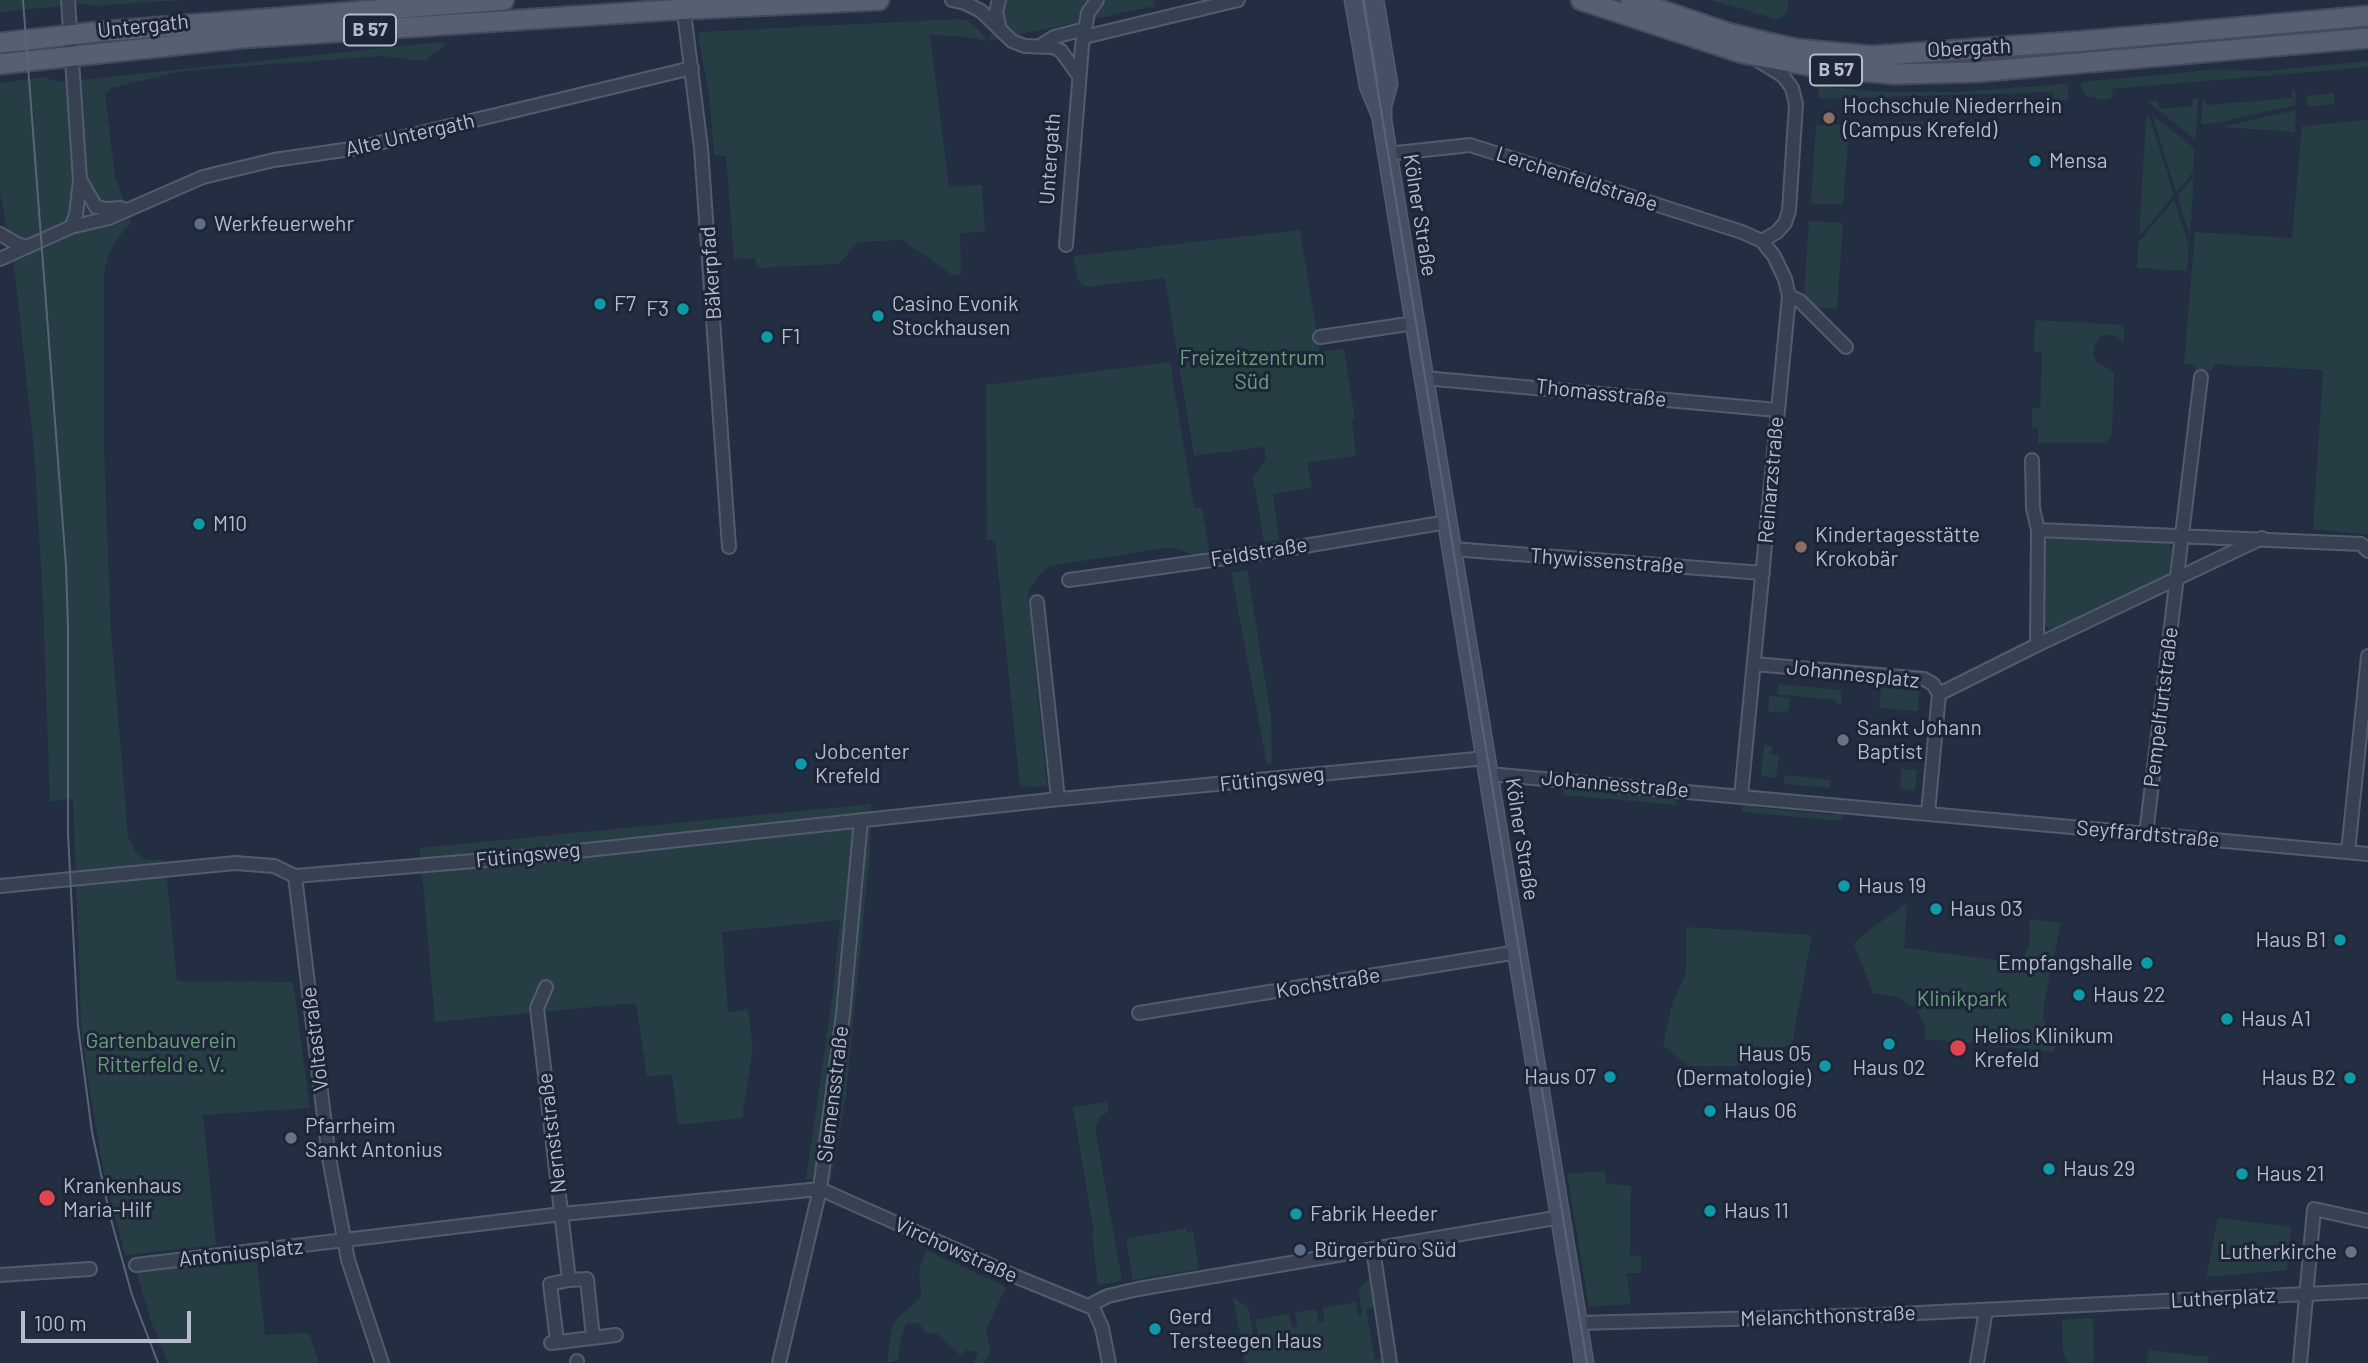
<!DOCTYPE html>
<meta charset="utf-8">
<style>
body{margin:0}
#map{position:relative;width:2368px;height:1363px;overflow:hidden;background:#232e42;font-family:Barlow,sans-serif}
canvas{display:block}
.scale{position:absolute;left:21px;top:1311px;width:170px;height:32px;box-sizing:border-box;border:4px solid #b5bccc;border-top:0;padding-left:9px;font-size:21px;line-height:24px;white-space:nowrap;color:#b5bccc;-webkit-text-stroke:5px #1d2637;paint-order:stroke}
</style>
<div id="map">
<canvas width="2368" height="1363"></canvas>
<div class="scale">100 m</div>
</div>
<script>
const context = document.querySelector('canvas').getContext('2d');
context.lineJoin = 'round';
function fillPath(path, color) {
  context.fillStyle = color;
  context.fill(path, 'evenodd');
}
function poly(rows) {
  const path = new Path2D();
  for (const r of rows) {
    path.moveTo(r[0], r[1]);
    for (let i = 2; i < r.length; i += 2) path.lineTo(r[i], r[i + 1]);
  }
  return path;
}
function strokePath(path, color, width, dash) {
  context.strokeStyle = color;
  context.lineWidth = width;
  context.lineCap = dash ? 'butt' : 'round';
  context.setLineDash(dash || []);
  context.stroke(path);
}
function label(font, color, halo, rows, align = 'center') {
  context.font = font + ' Barlow,sans-serif';
  context.lineWidth = 6;
  context.setLineDash([]);
  context.textBaseline = 'middle';
  context.strokeStyle = halo;
  context.fillStyle = color;
  for (const [text, x, y, turn = 0] of rows) {
    context.save();
    context.translate(x, y);
    context.rotate((+turn || 0) * Math.PI / 180);
    context.textAlign = isNaN(turn) ? turn : align;
    if (halo) context.strokeText(text, 0, 0);
    context.fillText(text, 0, 0);
    context.restore();
  }
}
const green = poly([
 [0,0,183,0,92,6,84,4,0,12],
 [1006,0,1154,0,1155,6,988,41,959,36,930,35,949,187,982,185,985,232,960,233,961,275,952,275,903,240,858,242,839,264,757,268,755,258,734,259,726,156,714,155,710,101,698,36,700,32,958,19,966,20,977,28,988,41],
 [1711,0,1788,0,1789,4,1784,16,1776,19],
 [2228,34,2228,38,2131,48,2092,55,1894,68,1800,55],
 [440,42,446,45,424,61,382,56,182,71,111,88,105,93,115,176,131,223,120,235,109,253,104,274,104,451,111,630,128,837,136,853,146,860,165,860,177,981,293,982,310,1108,203,1115,216,1245,125,1255,104,1174,88,1080,81,1024,73,798,50,802,43,601,34,450,15,274,0,192,0,83,43,77,60,82],
 [2368,61,2368,67,2112,89,2113,97,2103,100,2086,96,2081,89,2082,82,2220,69,2265,71],
 [2065,84,2068,86,2068,100,2054,100,2053,92,1819,99,1818,86,1873,91,1914,92,1956,92],
 [2292,91,2295,91,2296,105,2216,123,2201,124,2203,97,2206,105,2292,98],
 [2334,93,2335,104,2308,107,2306,96],
 [2198,98,2196,140,2148,102,2158,101,2159,109,2193,106,2192,99],
 [2296,110,2295,132,2221,127],
 [2149,115,2174,195,2139,237,2146,118],
 [2152,115,2194,148,2193,172,2176,192],
 [2368,120,2368,535,2313,529,2323,370,2213,364,2213,370,2195,370,2195,365,2184,364,2195,232,2292,238,2302,126],
 [1923,121,1923,127,1849,130,1843,205,1811,203,1816,125],
 [2194,177,2190,236,2177,196],
 [2174,200,2189,245,2187,271,2137,268,2138,243],
 [1809,221,1843,223,1837,309,1818,308,1804,294],
 [1300,230,1320,352,1344,349,1355,420,1352,420,1356,456,1307,463,1312,488,1273,494,1279,539,1264,542,1253,477,1266,460,1264,447,1194,456,1165,278,1085,287,1078,280,1073,256],
 [2035,320,2124,325,2124,344,2116,336,2102,335,2095,345,2093,353,2096,361,2114,372,2112,433,2109,440,2103,443,2038,443,2038,428,2032,427,2032,408,2040,408,2042,352,2034,351],
 [1170,362,1194,508,1202,507,1209,550,1198,556,1171,547,1050,566,1038,576,1028,592,1047,786,1020,787,995,540,987,540,986,385],
 [2049,537,2165,542,2169,545,2172,550,2169,572,2167,576,2056,628,2049,628,2044,625,2041,619,2042,545],
 [1247,570,1271,716,1272,763,1267,765,1231,572],
 [1778,684,1842,690,1841,704,1836,704,1836,700,1777,694],
 [1881,688,1919,691,1918,711,1879,708],
 [1769,696,1790,698,1788,713,1768,712],
 [1764,745,1772,746,1771,754,1779,755,1776,778,1761,776],
 [1901,769,1917,770,1915,791,1900,789],
 [1784,775,1831,780,1830,788,1784,784],
 [1563,788,1673,797,1678,805,1563,795],
 [1743,801,1753,802,1754,807,1835,815,1837,810,1843,811,1842,821,1742,812],
 [871,804,870,852,846,1094,831,1179,806,1179,832,999,840,920,722,932,728,1012,748,1009,753,1048,742,1118,678,1125,672,1074,647,1077,636,1003,435,1022,420,848],
 [1907,904,1904,948,2013,962,2024,957,2029,944,2030,919,2061,923,2045,998,2043,1018,2049,1033,2056,1036,2054,1052,1925,1039,1925,1026,1916,1008,1899,998,1873,993,1854,944,1870,929],
 [1686,927,1812,935,1792,1044,1738,1066,1688,1066,1663,1045,1673,1001,1686,973],
 [1107,1102,1109,1112,1101,1115,1095,1128,1122,1281,1098,1285,1092,1234,1094,1233,1073,1107],
 [1605,1171,1606,1183,1631,1186,1630,1255,1641,1256,1641,1273,1626,1273,1631,1304,1589,1307,1567,1174],
 [2218,1218,2291,1227,2287,1270,2206,1277],
 [1186,1228,1187,1232,1193,1231,1199,1269,1133,1280,1126,1239],
 [926,1250,1006,1287,986,1330,991,1352,984,1363,974,1363,978,1352,966,1350,962,1357,939,1335,925,1332,919,1323,906,1324,900,1343,898,1360,887,1363,891,1332,896,1319,914,1304,921,1295,919,1269],
 [257,1262,265,1335,309,1333,319,1363,168,1363,152,1324,137,1275,138,1271],
 [1371,1275,1376,1307,1366,1309,1375,1359,1384,1358,1385,1363,1245,1363,1233,1297,1248,1307,1253,1334,1255,1334,1258,1333,1255,1320,1289,1314,1292,1327,1295,1327,1298,1326,1295,1313,1316,1309,1319,1323,1325,1321,1322,1308,1356,1302,1358,1316,1362,1315,1359,1289],
 [2093,1318,2094,1363,2068,1363,2063,1351,2062,1320],
 [2149,1350,2209,1357,2208,1363,2146,1363]
]);
const minor = poly([
 [68,0,80,180,76,215,71,227],
 [952,0,965,3,981,11,1012,41,1025,46,1053,47,1061,51,1079,76],
 [999,0,996,12,1000,29],
 [683,4,701,148,729,547],
 [1084,37,1238,0],
 [1040,46,1054,37,1085,29],
 [1387,154,1470,145,1742,232,1762,241],
 [81,181,96,207,107,209,121,208],
 [0,234,17,244,27,247],
 [1066,245,1082,46,1088,13,1097,0],
 [0,259,71,227,109,218,203,177,274,160,358,148,692,68],
 [1789,296,1800,301,1846,347],
 [1320,337,1415,323],
 [1424,378,1777,410],
 [2032,460,2033,508,2038,530,2037,645,2262,538],
 [2038,530,2361,544,2368,551],
 [1452,549,1763,573],
 [1069,580,1269,552,1447,522],
 [1037,602,1058,799],
 [1754,664,1924,679,1933,684,1939,694,1928,813],
 [1939,694,2037,645],
 [1489,774,2368,854],
 [1741,796,1789,296,1785,279,1774,256,1762,241,1777,232,1785,223,1789,211,1796,104,1792,88,1783,76,1759,61],
 [2146,834,2201,377],
 [2348,852,2368,656],
 [295,876,329,1158,348,1260,382,1363],
 [0,886,235,863,274,866,295,876,522,857,1050,800,1486,758],
 [546,987,537,1008,569,1280],
 [1139,1013,1518,952],
 [1373,1249,1390,1363],
 [136,1265,562,1214,820,1189,1017,1277,1088,1306,1108,1296,1138,1289,1561,1217],
 [0,1275,90,1269],
 [1092,1305,1102,1328,1109,1363],
 [1578,1323,1878,1315,2368,1291],
 [557,1341,550,1284,569,1280,587,1279,593,1338],
 [551,1343,616,1335],
 [577,1361,577,1363],
 [779,1363,820,1189,843,1014,861,820],
 [1977,1363,1986,1310],
 [2300,1363,2314,1209,2368,1221]
]);
const secondary = poly([
 [1354,0,1369,86,1381,115],
 [1374,0,1388,84,1382,106,1382,120,1584,1363]
]);
const primary = poly([
 [1581,0,1742,53,1817,67,1894,74,1976,72,2368,38],
 [1631,0,1728,33,1765,42,1797,49,1872,56,2084,41,2368,16],
 [0,43,96,32,504,0],
 [0,64,243,38,670,10,879,0]
]);
const tram = poly([
 [23,0,66,566,68,627,68,834,78,1026,92,1132,110,1216,132,1295,158,1363],
 [1363,0,1587,1363]
]);
const markers = [
 [1829,118,7,"#8d6e63"],
 [2035,161,7,"#0f9aa8"],
 [200,224,7,"#5c6f8a"],
 [600,304,7,"#0f9aa8"],
 [683,309,7,"#0f9aa8"],
 [878,316,7,"#0f9aa8"],
 [767,337,7,"#0f9aa8"],
 [199,524,7,"#0f9aa8"],
 [1801,547,7,"#8d6e63"],
 [1843,740,7,"#6b7280"],
 [801,764,7,"#0f9aa8"],
 [1844,886,7,"#0f9aa8"],
 [1936,909,7,"#0f9aa8"],
 [2340,940,7,"#0f9aa8"],
 [2147,963,7,"#0f9aa8"],
 [2079,995,7,"#0f9aa8"],
 [2227,1019,7,"#0f9aa8"],
 [1889,1044,7,"#0f9aa8"],
 [1958,1048,9,"#e0444e"],
 [1825,1066,7,"#0f9aa8"],
 [1610,1077,7,"#0f9aa8"],
 [2350,1078,7,"#0f9aa8"],
 [1710,1111,7,"#0f9aa8"],
 [291,1138,7,"#6b7280"],
 [2049,1169,7,"#0f9aa8"],
 [2242,1174,7,"#0f9aa8"],
 [47,1198,9,"#e0444e"],
 [1710,1211,7,"#0f9aa8"],
 [1296,1214,7,"#0f9aa8"],
 [1300,1250,7,"#5c6f8a"],
 [2351,1252,7,"#6b7280"],
 [1155,1329,7,"#0f9aa8"]
];
const shields = [
 [370,30,52],
 [1836,70,52]
];
const shieldNames = [
 ["B 57",370,30],
 ["B 57",1836,70]
];
const streetNames = [
 ["Untergath",143,26,-6],
 ["Obergath",1969,48,-3],
 ["Alte Untergath",410,135,-13],
 ["Untergath",1050,159,-86],
 ["Lerchenfeldstraße",1577,179,18],
 ["Kölner Straße",1420,215,81],
 ["Bäkerpfad",711,273,-94],
 ["Thomasstraße",1601,393,6],
 ["Reinarzstraße",1771,480,-85],
 ["Feldstraße",1259,552,-9],
 ["Thywissenstraße",1607,561,4],
 ["Johannesplatz",1853,674,6],
 ["Pempelfurtstraße",2161,707,-83],
 ["Fütingsweg",1272,779,-6],
 ["Johannesstraße",1615,784,5],
 ["Seyffardtstraße",2148,834,5],
 ["Kölner Straße",1522,839,81],
 ["Fütingsweg",528,855,-6],
 ["Kochstraße",1328,983,-9],
 ["Voltastraße",315,1039,-97],
 ["Siemensstraße",833,1094,-83],
 ["Nernststraße",552,1133,-97],
 ["Virchowstraße",956,1250,24],
 ["Antoniusplatz",241,1253,-6],
 ["Lutherplatz",2223,1298,-3],
 ["Melanchthonstraße",1828,1316,-2]
];
const poiNames = [
 ["Hochschule Niederrhein",1843,106],
 ["(Campus Krefeld)",1843,130],
 ["Mensa",2049,161],
 ["Werkfeuerwehr",214,224],
 ["F7",614,304],
 ["Casino Evonik",892,304],
 ["Stockhausen",892,328],
 ["F3",669,309,"right"],
 ["F1",781,337],
 ["M10",213,524],
 ["Kindertagesstätte",1815,535],
 ["Krokobär",1815,559],
 ["Sankt Johann",1857,728],
 ["Baptist",1857,752],
 ["Jobcenter",815,752],
 ["Krefeld",815,776],
 ["Haus 19",1858,886],
 ["Haus 03",1950,909],
 ["Haus B1",2326,940,"right"],
 ["Empfangshalle",2133,963,"right"],
 ["Haus 22",2093,995],
 ["Haus A1",2241,1019],
 ["Helios Klinikum",1974,1036],
 ["Krefeld",1974,1060],
 ["Haus 05",1811,1054,"right"],
 ["(Dermatologie)",1811,1078,"right"],
 ["Haus 02",1889,1068,"center"],
 ["Haus 07",1596,1077,"right"],
 ["Haus B2",2336,1078,"right"],
 ["Haus 06",1724,1111],
 ["Pfarrheim",305,1126],
 ["Sankt Antonius",305,1150],
 ["Haus 29",2063,1169],
 ["Haus 21",2256,1174],
 ["Krankenhaus",63,1186],
 ["Maria-Hilf",63,1210],
 ["Haus 11",1724,1211],
 ["Fabrik Heeder",1310,1214],
 ["Bürgerbüro Süd",1314,1250],
 ["Lutherkirche",2337,1252,"right"],
 ["Gerd",1169,1317],
 ["Tersteegen Haus",1169,1341]
];
const parkNames = [
 ["Freizeitzentrum",1252,358],
 ["Süd",1252,382],
 ["Klinikpark",1962,999],
 ["Gartenbauverein",161,1041],
 ["Ritterfeld e. V.",161,1065]
];
fillPath(green, '#263d43');
strokePath(minor, '#535c6c', 16);
strokePath(secondary, '#535c6c', 21);
strokePath(primary, '#424a5b', 23);
strokePath(minor, '#384152', 12);
strokePath(secondary, '#464f65', 18);
strokePath(primary, '#566072', 19);
strokePath(tram, '#5a6479', 2);
for (const [x, y, r, color] of markers) {
  const dot = new Path2D();
  dot.arc(x, y, r, 0, 2 * Math.PI);
  context.fillStyle = color;
  context.fill(dot);
  strokePath(dot, '#1d2637', 2.5);
}
for (const [x, y, w] of shields) {
  const box = new Path2D();
  box.roundRect(x - w / 2, y - 15.5, w, 31, 5);
  context.fillStyle = '#1d2637';
  context.fill(box);
  strokePath(box, '#b5bccc', 2);
}
label('bold 19px', '#b5bccc', null, shieldNames);
label('21px', '#b5bccc', '#1d2637', streetNames);
label('21px', '#b5bccc', '#1d2637', poiNames, 'left');
label('21px', '#6a9f7a', '#1d2637', parkNames);
</script>
